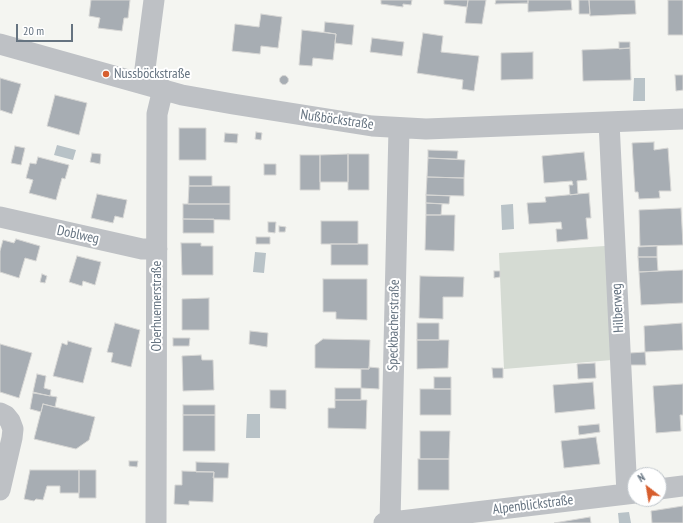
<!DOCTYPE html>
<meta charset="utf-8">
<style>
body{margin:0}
#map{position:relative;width:683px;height:523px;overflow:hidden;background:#f4f5f1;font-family:"PT Sans Narrow",sans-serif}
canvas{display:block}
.north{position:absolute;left:627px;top:467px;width:40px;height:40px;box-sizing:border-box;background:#fff;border:1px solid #c1c7cc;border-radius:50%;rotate:329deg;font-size:11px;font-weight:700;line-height:16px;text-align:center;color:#657380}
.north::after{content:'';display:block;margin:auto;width:14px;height:18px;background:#d75e2e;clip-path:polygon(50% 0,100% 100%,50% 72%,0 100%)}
.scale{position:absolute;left:16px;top:24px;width:57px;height:18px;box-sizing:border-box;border:2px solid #657380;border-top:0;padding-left:5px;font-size:12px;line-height:14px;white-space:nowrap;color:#657380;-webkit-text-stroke:3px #fff;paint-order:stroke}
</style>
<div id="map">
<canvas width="683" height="523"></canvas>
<div class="north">N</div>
<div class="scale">20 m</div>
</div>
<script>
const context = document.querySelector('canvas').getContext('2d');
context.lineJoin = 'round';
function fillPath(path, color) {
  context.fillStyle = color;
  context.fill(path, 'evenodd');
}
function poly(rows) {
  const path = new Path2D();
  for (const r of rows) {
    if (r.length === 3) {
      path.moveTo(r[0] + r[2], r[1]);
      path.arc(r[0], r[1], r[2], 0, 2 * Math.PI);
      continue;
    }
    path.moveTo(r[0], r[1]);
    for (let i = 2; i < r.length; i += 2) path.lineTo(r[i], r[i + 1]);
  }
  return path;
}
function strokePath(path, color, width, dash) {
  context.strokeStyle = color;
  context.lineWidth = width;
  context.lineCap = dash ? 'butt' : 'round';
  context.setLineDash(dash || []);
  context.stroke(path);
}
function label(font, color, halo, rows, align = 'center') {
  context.font = font + ' "PT Sans Narrow",sans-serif';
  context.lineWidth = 4;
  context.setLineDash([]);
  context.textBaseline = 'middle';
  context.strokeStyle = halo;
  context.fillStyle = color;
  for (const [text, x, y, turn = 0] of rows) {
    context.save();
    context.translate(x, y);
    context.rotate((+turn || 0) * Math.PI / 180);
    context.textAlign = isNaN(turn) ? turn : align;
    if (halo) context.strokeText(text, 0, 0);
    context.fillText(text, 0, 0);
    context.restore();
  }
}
const green = poly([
 [605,246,612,360,504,369,499,253]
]);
const water = poly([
 [634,78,645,78,645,101,633,101],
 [57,145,76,150,73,160,54,155],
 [513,204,514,229,502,230,501,205],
 [255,252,266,253,264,273,253,272],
 [247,414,260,414,260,438,246,438],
 [629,512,631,523,619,523,618,513]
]);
const building = poly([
 [91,0,130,0,128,18,124,18,122,31,98,28,100,18,89,16,91,0],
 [381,0,412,0,411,5,403,4,403,7,381,4,381,0],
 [444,0,468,0,467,7,444,4,444,0],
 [468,0,486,0,482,24,465,23,468,0],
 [496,0,528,0,528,3,495,4,496,0],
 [528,0,571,0,572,10,528,12,528,0],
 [579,0,589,0,590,14,579,14,579,0],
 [589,0,635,0,636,14,590,16,589,0],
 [668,0,683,0,683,35,668,35,668,0],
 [261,14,282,17,278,48,261,46,260,54,232,51,235,24,259,27,261,14],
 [325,22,354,25,352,45,335,43,336,34,324,32,325,22],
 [302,30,336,34,333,60,313,58,312,66,299,65,302,30],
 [423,33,443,36,441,52,479,56,474,91,462,89,463,80,417,73,423,33],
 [372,38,404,42,402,56,370,52,372,38],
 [619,42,630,42,630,48,619,49,619,42],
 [630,48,631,80,583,81,582,50,630,48],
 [533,52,533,79,501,80,501,53,533,52],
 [675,75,683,75,683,90,676,91,675,75],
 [284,80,4.5],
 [0,78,21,84,12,114,0,110,0,78],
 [55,95,87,103,79,135,47,126,55,95],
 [179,128,206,128,206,160,179,160,179,128],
 [256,132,262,133,261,140,255,139,256,132],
 [225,133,238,134,237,143,224,142,225,133],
 [654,142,654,150,668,148,671,191,659,191,660,198,639,199,638,192,635,192,632,143,654,142],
 [15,146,25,148,21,165,11,163,15,146],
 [428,150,458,151,457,159,428,158,428,150],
 [584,152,587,180,577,181,578,194,570,195,569,185,573,185,572,181,544,183,542,156,584,152],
 [92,153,101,154,100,164,90,162,92,153],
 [348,154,369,154,369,190,348,190,348,154],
 [348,154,348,182,320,182,320,155,348,154],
 [300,155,320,155,320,190,300,190,300,155],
 [38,157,69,165,65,179,62,178,56,200,29,193,33,180,26,178,30,163,36,164,38,157],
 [428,158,465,160,464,178,427,177,428,158],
 [264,164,276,164,276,175,264,175,264,164],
 [189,176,212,176,212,186,189,186,189,176],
 [427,177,464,178,464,196,426,195,427,177],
 [189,186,230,186,230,204,188,204,189,186],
 [589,193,591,218,586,218,588,239,557,242,556,229,562,229,561,222,529,224,527,203,546,202,545,197,589,193],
 [97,194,127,200,123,218,115,216,113,223,91,218,97,194],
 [426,195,450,196,449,204,426,203,426,195],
 [426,203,442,204,441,215,426,215,426,203],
 [183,204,230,204,230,220,183,219,183,204],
 [681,208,683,245,640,246,639,210,681,208],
 [426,215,455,215,454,251,425,250,426,215],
 [183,219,214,219,214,233,183,233,183,219],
 [321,221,358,221,358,244,321,244,321,221],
 [268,222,276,222,275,233,268,232,268,222],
 [279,226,286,227,285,232,279,232,279,226],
 [256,237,270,237,270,244,256,244,256,237],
 [16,239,40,246,36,261,25,258,19,278,0,272,0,251,3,240,14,243,16,239],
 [181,243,201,243,201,246,213,246,213,275,182,275,181,243],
 [331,244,368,244,368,265,331,265,331,244],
 [657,246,657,257,638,257,638,247,657,246],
 [77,256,101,262,95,285,83,281,82,286,69,282,77,256],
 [638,257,657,257,658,271,639,272,638,257],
 [683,270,683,303,641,305,639,272,683,270],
 [494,271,500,271,500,277,494,278,494,271],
 [42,274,47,276,45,283,40,282,42,274],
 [420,276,464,277,463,297,443,297,443,319,419,318,420,276],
 [323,279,367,279,367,320,336,319,336,312,323,312,323,279],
 [209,298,209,330,182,330,182,299,209,298],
 [115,323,140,330,131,367,111,362,113,353,107,352,115,323],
 [417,323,439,323,439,340,417,340,417,323],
 [682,323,683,350,645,352,644,326,682,323],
 [250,331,268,333,267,347,249,344,250,331],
 [173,338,190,338,189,346,173,346,173,338],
 [323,339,370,340,369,369,315,368,315,345,323,339],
 [417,340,449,340,448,368,417,369,417,340],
 [68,341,92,348,83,383,53,376,62,343,67,345,68,341],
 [0,344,32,353,19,398,0,392,0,344],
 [645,352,646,365,630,365,630,353,645,352],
 [201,355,202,360,213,360,214,390,183,391,182,356,201,355],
 [595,363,596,378,578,379,577,364,595,363],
 [369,367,379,368,379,389,361,388,361,369,369,369,369,367],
 [492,368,503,368,503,378,493,378,492,368],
 [37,374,46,376,44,388,51,390,50,396,33,392,37,374],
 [434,377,451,377,451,389,434,389,434,377],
 [593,382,595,409,555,413,553,385,593,382],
 [683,384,683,415,680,415,681,431,656,433,653,386,683,384],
 [335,388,361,388,361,400,335,400,335,388],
 [420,389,451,389,451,415,420,415,420,389],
 [270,390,286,390,286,409,270,408,270,390],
 [33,393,57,397,55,407,43,404,41,412,30,409,33,393],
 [335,400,367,400,366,429,328,428,328,408,335,408,335,400],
 [43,404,95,417,89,440,76,449,34,439,43,404],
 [183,405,215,405,215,415,183,415,183,405],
 [183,415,215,415,215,451,183,451,183,415],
 [599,424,600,432,579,435,578,426,599,424],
 [420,431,450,431,449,459,420,459,420,431],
 [596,437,600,464,564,468,561,441,596,437],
 [418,459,449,459,449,490,418,490,418,459],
 [129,461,138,461,137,467,129,466,129,461],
 [196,462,229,463,228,478,213,478,214,472,196,472,196,462],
 [30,470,79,470,79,493,60,493,60,486,47,486,43,500,36,499,34,501,24,499,30,470],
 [79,470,96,470,96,498,79,498,79,470],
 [182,471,214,472,213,502,189,501,189,505,174,504,175,485,182,485,182,471],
 [683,506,683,523,652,523,651,511,683,506],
 [590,517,591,523,554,523,590,517]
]);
const minor = poly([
 [0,44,182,95,233,104,372,126,426,129,683,119],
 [143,84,154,0],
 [609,122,627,494],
 [0,217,142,249,157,249],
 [0,413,6,416,10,421,13,429,12,438,0,490],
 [659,489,683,486],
 [390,522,399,128],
 [156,523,157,114,163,89],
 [384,523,635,493]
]);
const markers = [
 [106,74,4,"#d75e2e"]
];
const poiNames = [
 ["Nussböckstraße",114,74]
];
const streetNames = [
 ["Nußböckstraße",337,120,8],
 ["Doblweg",78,235,12],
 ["Oberhuemerstraße",157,306,-90],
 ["Hilberweg",618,308,-93],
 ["Speckbacherstraße",394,325,-89],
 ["Alpenblickstraße",533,505,-7]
];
fillPath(green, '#d5dbd3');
fillPath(water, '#b8c2c7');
fillPath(building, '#a7adb3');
strokePath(building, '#d6d6d4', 1);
strokePath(minor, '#bec1c5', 21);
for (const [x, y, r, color] of markers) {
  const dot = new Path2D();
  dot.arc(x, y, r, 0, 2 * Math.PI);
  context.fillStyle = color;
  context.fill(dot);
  strokePath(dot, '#fff', 1.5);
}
label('14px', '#657380', '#fff', poiNames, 'left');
label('14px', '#657380', '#fff', streetNames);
</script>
